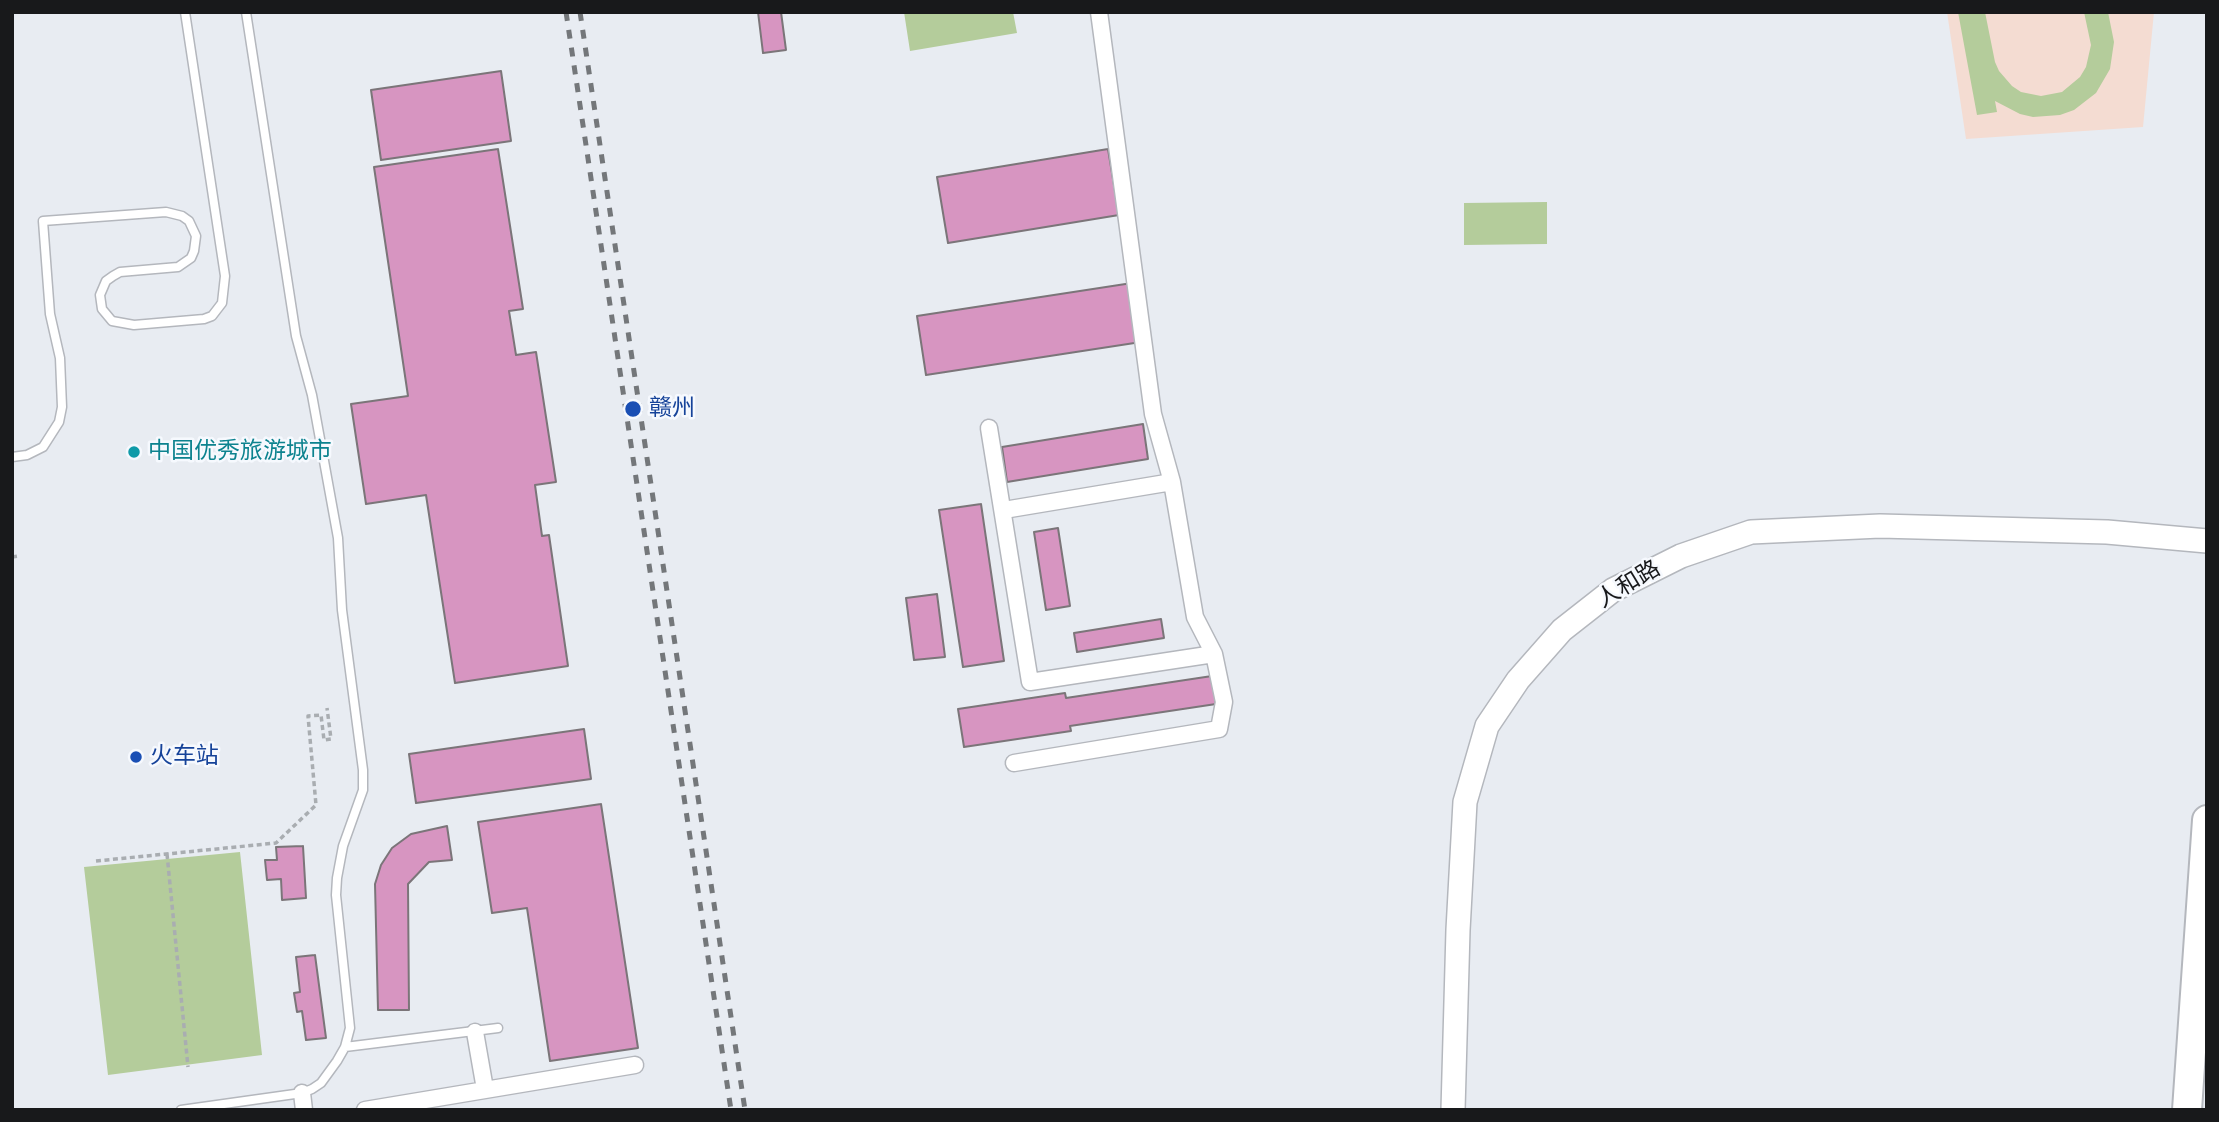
<!DOCTYPE html>
<meta charset="utf-8">
<style>
body{margin:0}
#map{position:relative;width:2219px;height:1122px;overflow:hidden;background:#e8ecf2;font-family:"DejaVu Sans",sans-serif}
canvas{display:block}
.frame{position:absolute;inset:0;border:14px solid #18191b;pointer-events:none}
</style>
<div id="map">
<canvas width="2219" height="1122"></canvas>
<div class="frame"></div>
</div>
<script>
const context = document.querySelector('canvas').getContext('2d');
context.lineJoin = 'round';
function fillPath(path, color) {
  context.fillStyle = color;
  context.fill(path, 'evenodd');
}
function poly(rows) {
  const path = new Path2D();
  for (const r of rows) {
    path.moveTo(r[0], r[1]);
    for (let i = 2; i < r.length; i += 2) path.lineTo(r[i], r[i + 1]);
  }
  return path;
}
function strokePath(path, color, width, dash) {
  context.strokeStyle = color;
  context.lineWidth = width;
  context.lineCap = dash ? 'butt' : 'round';
  context.setLineDash(dash || []);
  context.stroke(path);
}
function label(font, color, halo, rows, align = 'center') {
  context.font = font + ' "DejaVu Sans","Noto Sans SC",sans-serif';
  context.lineWidth = 5;
  context.setLineDash([]);
  context.textBaseline = 'middle';
  context.strokeStyle = halo;
  context.fillStyle = color;
  for (const [text, x, y, turn = 0] of rows) {
    context.save();
    context.translate(x, y);
    context.rotate((+turn || 0) * Math.PI / 180);
    context.textAlign = isNaN(turn) ? turn : align;
    if (halo) context.strokeText(text, 0, 0);
    context.fillText(text, 0, 0);
    context.restore();
  }
}
const education = poly([
 [1947,12,2154,12,2143,127,1966,139]
]);
const green = poly([
 [904,12,1013,12,1017,33,910,51],
 [1958,12,1985,12,1995,62,1999,71,2012,86,2021,92,2041,96,2062,92,2080,77,2086,67,2091,45,2084,12,2108,12,2114,42,2110,69,2096,93,2074,110,2060,115,2033,117,2020,114,1995,101,1997,112,1977,115],
 [1547,202,1547,244,1464,245,1464,203],
 [240,852,262,1055,108,1075,84,867]
]);
const building = poly([
 [758,12,781,12,786,50,763,53,758,12],
 [501,71,511,141,381,160,371,90,501,71],
 [498,149,523,309,509,311,516,355,536,352,556,482,535,485,542,536,549,535,568,666,455,683,426,495,366,504,351,404,408,396,374,167,498,149],
 [1108,149,1119,215,948,243,937,177,1108,149],
 [1132,283,1141,342,926,375,917,316,1132,283],
 [1143,424,1148,459,1007,482,1002,447,1143,424],
 [981,504,1004,661,963,667,939,510,981,504],
 [1058,528,1070,606,1046,610,1034,532,1058,528],
 [937,594,945,657,914,660,906,598,937,594],
 [1161,619,1164,638,1077,652,1074,633,1161,619],
 [1212,676,1216,704,1070,726,1071,731,964,747,958,709,1065,693,1066,698,1212,676],
 [584,729,591,779,416,803,409,754,584,729],
 [601,804,638,1048,550,1061,527,908,492,913,478,822,601,804],
 [447,826,452,860,429,862,408,884,409,1010,378,1010,375,884,381,865,392,848,411,834,447,826],
 [303,846,306,898,282,900,281,879,267,880,265,860,277,860,276,847,303,846],
 [315,955,326,1038,306,1040,302,1011,297,1012,294,993,300,992,296,957,315,955]
]);
const path = poly([
 [12,557,19,556],
 [167,854,188,1067],
 [96,861,276,843,316,805,308,716,321,715,324,740,331,739,327,708]
]);
const lane = poly([
 [12,457,27,455,43,447,59,422,62,407,60,358,50,314,43,221,166,212,182,216,189,221,196,236,194,251,191,258,178,267,120,272,113,276,106,281,100,295,102,309,112,321,134,325,204,319,212,316,222,303,225,276,185,12],
 [345,1047,498,1028],
 [181,1110,302,1093,312,1089,321,1083,337,1061,345,1047,350,1028,336,895,337,878,343,846,363,790,363,770,342,610,338,538,312,395,296,336,246,12]
]);
const street = poly([
 [989,428,1030,682,1214,654],
 [1004,510,1172,482],
 [1014,763,1219,729,1224,702,1214,654,1195,617,1172,482,1153,414,1099,12],
 [475,1032,485,1089],
 [302,1093,304,1110],
 [365,1110,635,1065]
]);
const secondary = poly([
 [1453,1110,1458,930,1465,802,1487,726,1518,680,1562,630,1613,590,1681,556,1751,532,1880,526,2107,532,2207,541]
]);
const highway = poly([
 [2187,1110,2207,820]
]);
const rail = poly([
 [566,12,731,1110],
 [580,12,745,1110]
]);
const markers = [
 [633,409,9,"#1a4fb4"],
 [134,452,7,"#0f9aa8"],
 [136,757,7,"#1a4fb4"]
];
const transitNames = [
 ["赣州",649,409],
 ["火车站",150,757]
];
const cultureNames = [
 ["中国优秀旅游城市",148,452]
];
const streetNames = [
 ["人和路",1629,585,-31]
];
fillPath(education, '#f4dcd2');
fillPath(green, '#b4cc9b');
fillPath(building, '#d795c1');
strokePath(building, '#7b7579', 2);
strokePath(lane, '#b4b7bd', 11);
strokePath(street, '#b4b7bd', 19);
strokePath(secondary, '#b4b7bd', 26);
strokePath(highway, '#b4b7bd', 32);
strokePath(path, '#a9adb1', 3.5, [5, 3.5]);
strokePath(lane, '#fff', 8);
strokePath(street, '#fff', 16);
strokePath(secondary, '#fff', 23);
strokePath(highway, '#fff', 28);
strokePath(rail, '#74777a', 5, [9, 9]);
for (const [x, y, r, color] of markers) {
  const dot = new Path2D();
  dot.arc(x, y, r, 0, 2 * Math.PI);
  context.fillStyle = color;
  context.fill(dot);
  strokePath(dot, '#f6f9fe', 2.5);
}
label('23px', '#164399', '#f6f9fe', transitNames, 'left');
label('23px', '#0d838f', '#f6f9fe', cultureNames, 'left');
label('23px', '#18191b', '#f6f9fe', streetNames);
</script>
